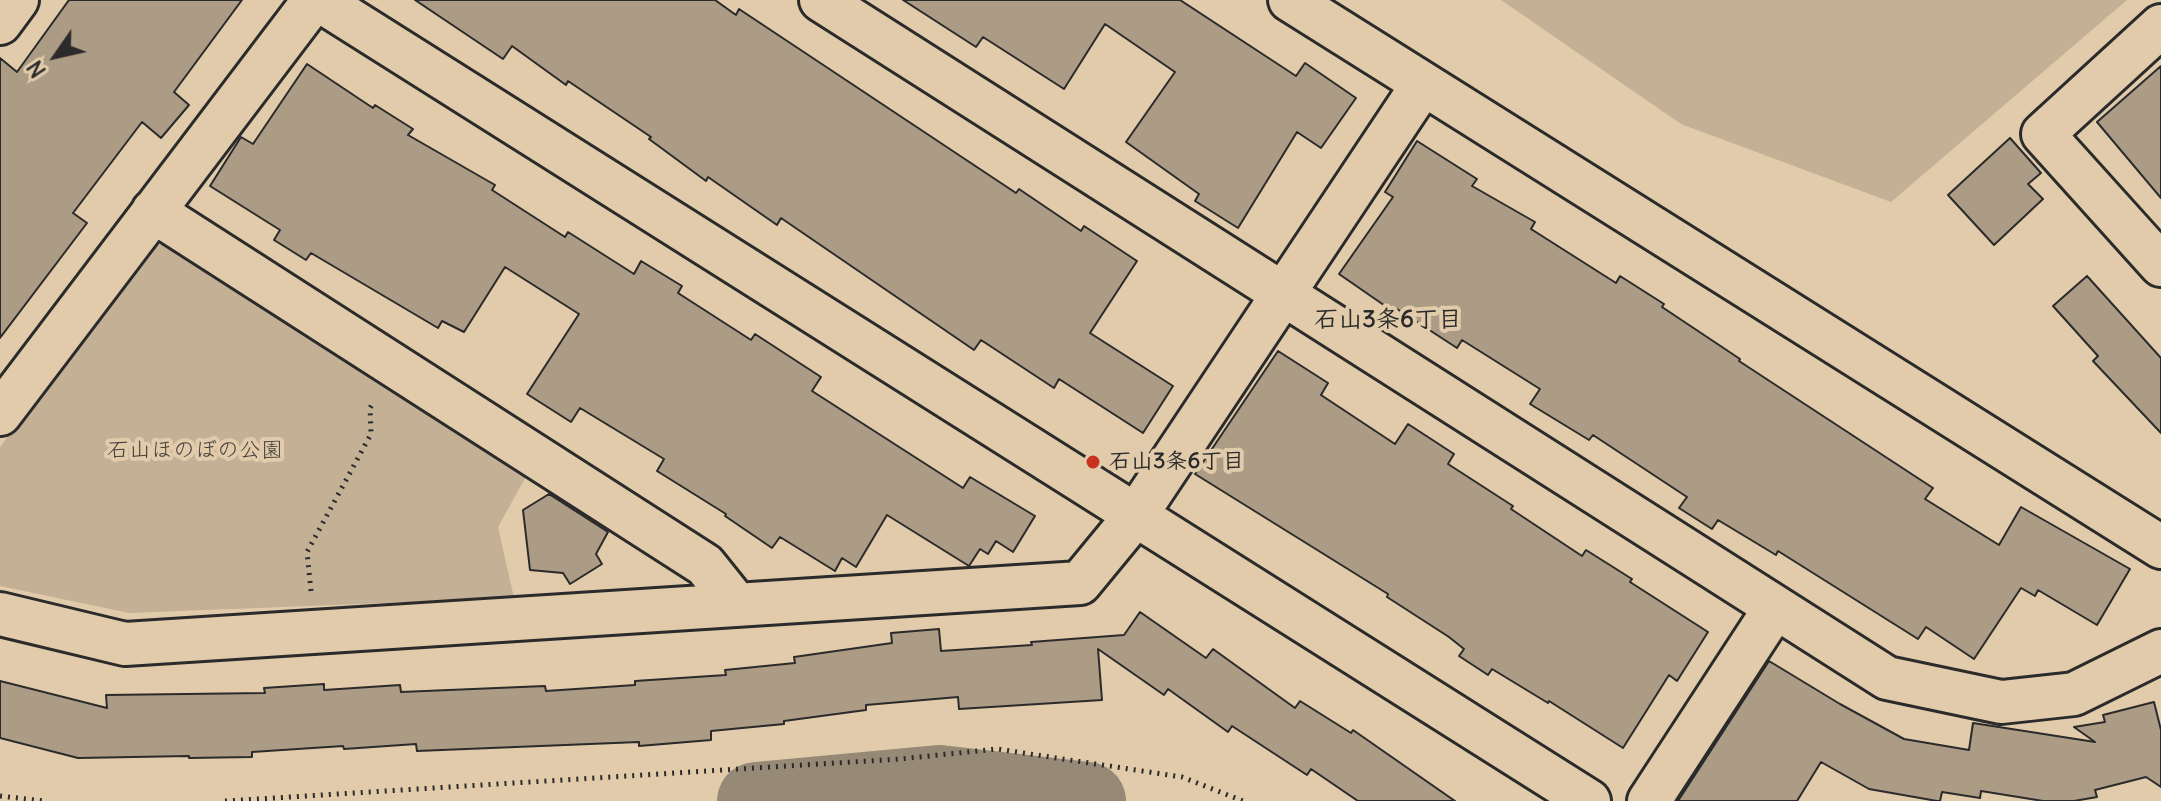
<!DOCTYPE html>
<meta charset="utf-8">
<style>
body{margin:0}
#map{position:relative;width:2161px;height:801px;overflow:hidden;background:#e1cbaa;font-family:Delius,sans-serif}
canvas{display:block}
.north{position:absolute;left:16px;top:16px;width:80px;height:80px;-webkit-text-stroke:6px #e1cbaa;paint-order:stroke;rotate:236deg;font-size:22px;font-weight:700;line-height:32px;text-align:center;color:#2b2b2b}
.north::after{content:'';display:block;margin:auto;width:28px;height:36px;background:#2b2b2b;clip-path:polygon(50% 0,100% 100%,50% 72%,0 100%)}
</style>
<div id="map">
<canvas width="2161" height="801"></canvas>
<div class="north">N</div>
</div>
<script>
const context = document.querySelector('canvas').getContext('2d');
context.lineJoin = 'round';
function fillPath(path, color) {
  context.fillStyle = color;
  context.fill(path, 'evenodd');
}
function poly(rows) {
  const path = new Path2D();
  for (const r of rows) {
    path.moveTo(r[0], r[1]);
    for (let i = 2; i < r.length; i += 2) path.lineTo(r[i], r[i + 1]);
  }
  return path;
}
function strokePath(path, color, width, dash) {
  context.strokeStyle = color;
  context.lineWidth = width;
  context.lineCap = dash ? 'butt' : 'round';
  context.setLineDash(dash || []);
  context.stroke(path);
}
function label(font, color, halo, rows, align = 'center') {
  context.font = font + ' Delius,"Klee One",sans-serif';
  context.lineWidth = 8;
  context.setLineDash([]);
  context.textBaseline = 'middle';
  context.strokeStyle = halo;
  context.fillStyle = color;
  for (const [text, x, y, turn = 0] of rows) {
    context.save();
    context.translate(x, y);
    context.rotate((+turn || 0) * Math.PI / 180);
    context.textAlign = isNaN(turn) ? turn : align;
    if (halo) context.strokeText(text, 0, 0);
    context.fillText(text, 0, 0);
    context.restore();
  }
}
const green = poly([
 [1501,0,2127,0,1891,202,1681,124],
 [149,245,171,245,528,473,498,527,514,598,129,613,0,586,0,447]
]);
const river = poly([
 [756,801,939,784,1087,801]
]);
const building = poly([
 [69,0,242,0,174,92,189,105,161,138,142,122,73,213,87,223,0,338,0,58,17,72,69,0],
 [415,0,715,0,736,15,739,9,1016,193,1019,189,1081,231,1084,226,1137,261,1090,333,1173,386,1143,433,1059,379,1054,388,981,340,974,350,781,218,777,225,708,177,706,181,649,139,651,137,568,81,566,85,512,46,503,59,415,0],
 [903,0,1180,0,1296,76,1305,63,1356,98,1321,148,1297,132,1238,228,1195,201,1199,194,1126,142,1175,72,1105,24,1064,89,983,37,976,47,903,0],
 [307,64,373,108,375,105,413,129,408,135,495,185,492,190,565,237,568,232,634,274,641,261,682,286,678,293,751,340,755,334,821,377,812,391,963,488,970,477,1035,516,1013,552,996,541,988,554,980,549,969,566,887,515,856,567,842,558,835,571,780,537,772,548,725,516,726,514,657,471,664,459,580,408,571,422,527,394,579,314,505,267,464,332,442,321,438,328,311,253,306,260,274,240,280,230,210,186,241,137,253,144,307,64],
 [2161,66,2161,198,2097,122,2161,66],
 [2010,138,2041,173,2028,184,2043,199,1994,245,1948,195,2010,138],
 [1417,141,1477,179,1472,186,1535,222,1531,229,1616,283,1620,276,1664,304,1662,307,1740,359,1739,361,1933,488,1925,499,1999,545,2021,507,2130,569,2097,625,2038,590,2035,596,2021,588,1974,659,1926,627,1918,639,1778,551,1776,555,1718,520,1712,529,1679,508,1687,497,1593,435,1589,440,1530,404,1540,389,1462,340,1457,348,1394,307,1391,310,1339,274,1393,197,1385,192,1417,141],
 [2087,276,2161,358,2161,433,2093,361,2098,356,2053,306,2087,276],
 [1278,351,1328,383,1321,395,1395,444,1408,424,1454,454,1448,464,1513,506,1511,509,1582,556,1586,550,1632,579,1630,582,1708,632,1677,681,1669,675,1623,748,1549,701,1548,703,1492,669,1488,675,1459,656,1464,649,1449,637,1387,597,1388,594,1195,474,1278,351],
 [549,494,608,532,596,554,602,564,570,584,563,573,530,570,523,510,549,494],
 [1140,612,1206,658,1213,649,1295,708,1300,701,1351,733,1353,730,1455,801,1358,801,1311,769,1307,775,1232,726,1228,732,1168,689,1164,695,1098,649,1102,700,959,709,958,697,866,705,866,710,784,721,784,724,711,731,711,740,639,746,639,742,417,751,416,744,344,749,343,746,252,752,252,757,189,758,189,756,78,758,0,738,0,681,107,708,106,695,265,693,264,688,324,684,324,690,400,685,401,692,545,686,546,691,635,685,635,681,726,675,725,670,795,663,794,657,892,643,891,633,939,629,941,651,1032,645,1031,642,1124,635,1140,612],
 [1769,661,1840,704,1904,739,1969,750,1973,723,2095,742,2074,727,2105,722,2103,715,2154,702,2161,730,2161,787,2146,777,2095,790,2097,797,2074,801,2043,801,1981,791,1980,798,1942,792,1940,801,1937,801,1869,789,1821,762,1797,801,1678,801,1769,661]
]);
const path = poly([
 [311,591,307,552,371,434,370,408,373,403],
 [0,796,44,801],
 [225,801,900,759,997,749,1182,777,1243,801]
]);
const minor = poly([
 [319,0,1589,801],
 [821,0,1887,678,2001,702,2074,694,2161,651],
 [1290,0,2161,547],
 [0,23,17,0],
 [2161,26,2043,134,2161,265],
 [153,211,705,565,737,605],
 [0,414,314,0],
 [0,614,125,644,1080,583,1136,515,1423,84],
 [1649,801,1775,608]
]);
const markers = [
 [1093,462,8,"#c8321e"]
];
const parkNames = [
 ["石山ほのぼの公園",195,451]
];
const poiNames = [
 ["石山3条6丁目",1109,462]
];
const neighbourhoodNames = [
 ["石山3条6丁目",1388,320]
];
fillPath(green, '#c3b095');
strokePath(river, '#968a77', 78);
fillPath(building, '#ac9c85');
strokePath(building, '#2b2b2b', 2);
strokePath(minor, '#2b2b2b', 48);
strokePath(path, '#2b2b2b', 5, [2, 6]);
strokePath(minor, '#e1cbaa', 42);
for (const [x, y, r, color] of markers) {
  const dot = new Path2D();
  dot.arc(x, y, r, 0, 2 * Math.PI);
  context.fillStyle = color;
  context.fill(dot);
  strokePath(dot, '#e1cbaa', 3);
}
label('22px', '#423f3b', '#e1cbaa', parkNames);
label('bold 22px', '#2b2b2b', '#e1cbaa', poiNames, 'left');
label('bold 24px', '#2b2b2b', '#e1cbaa', neighbourhoodNames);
</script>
